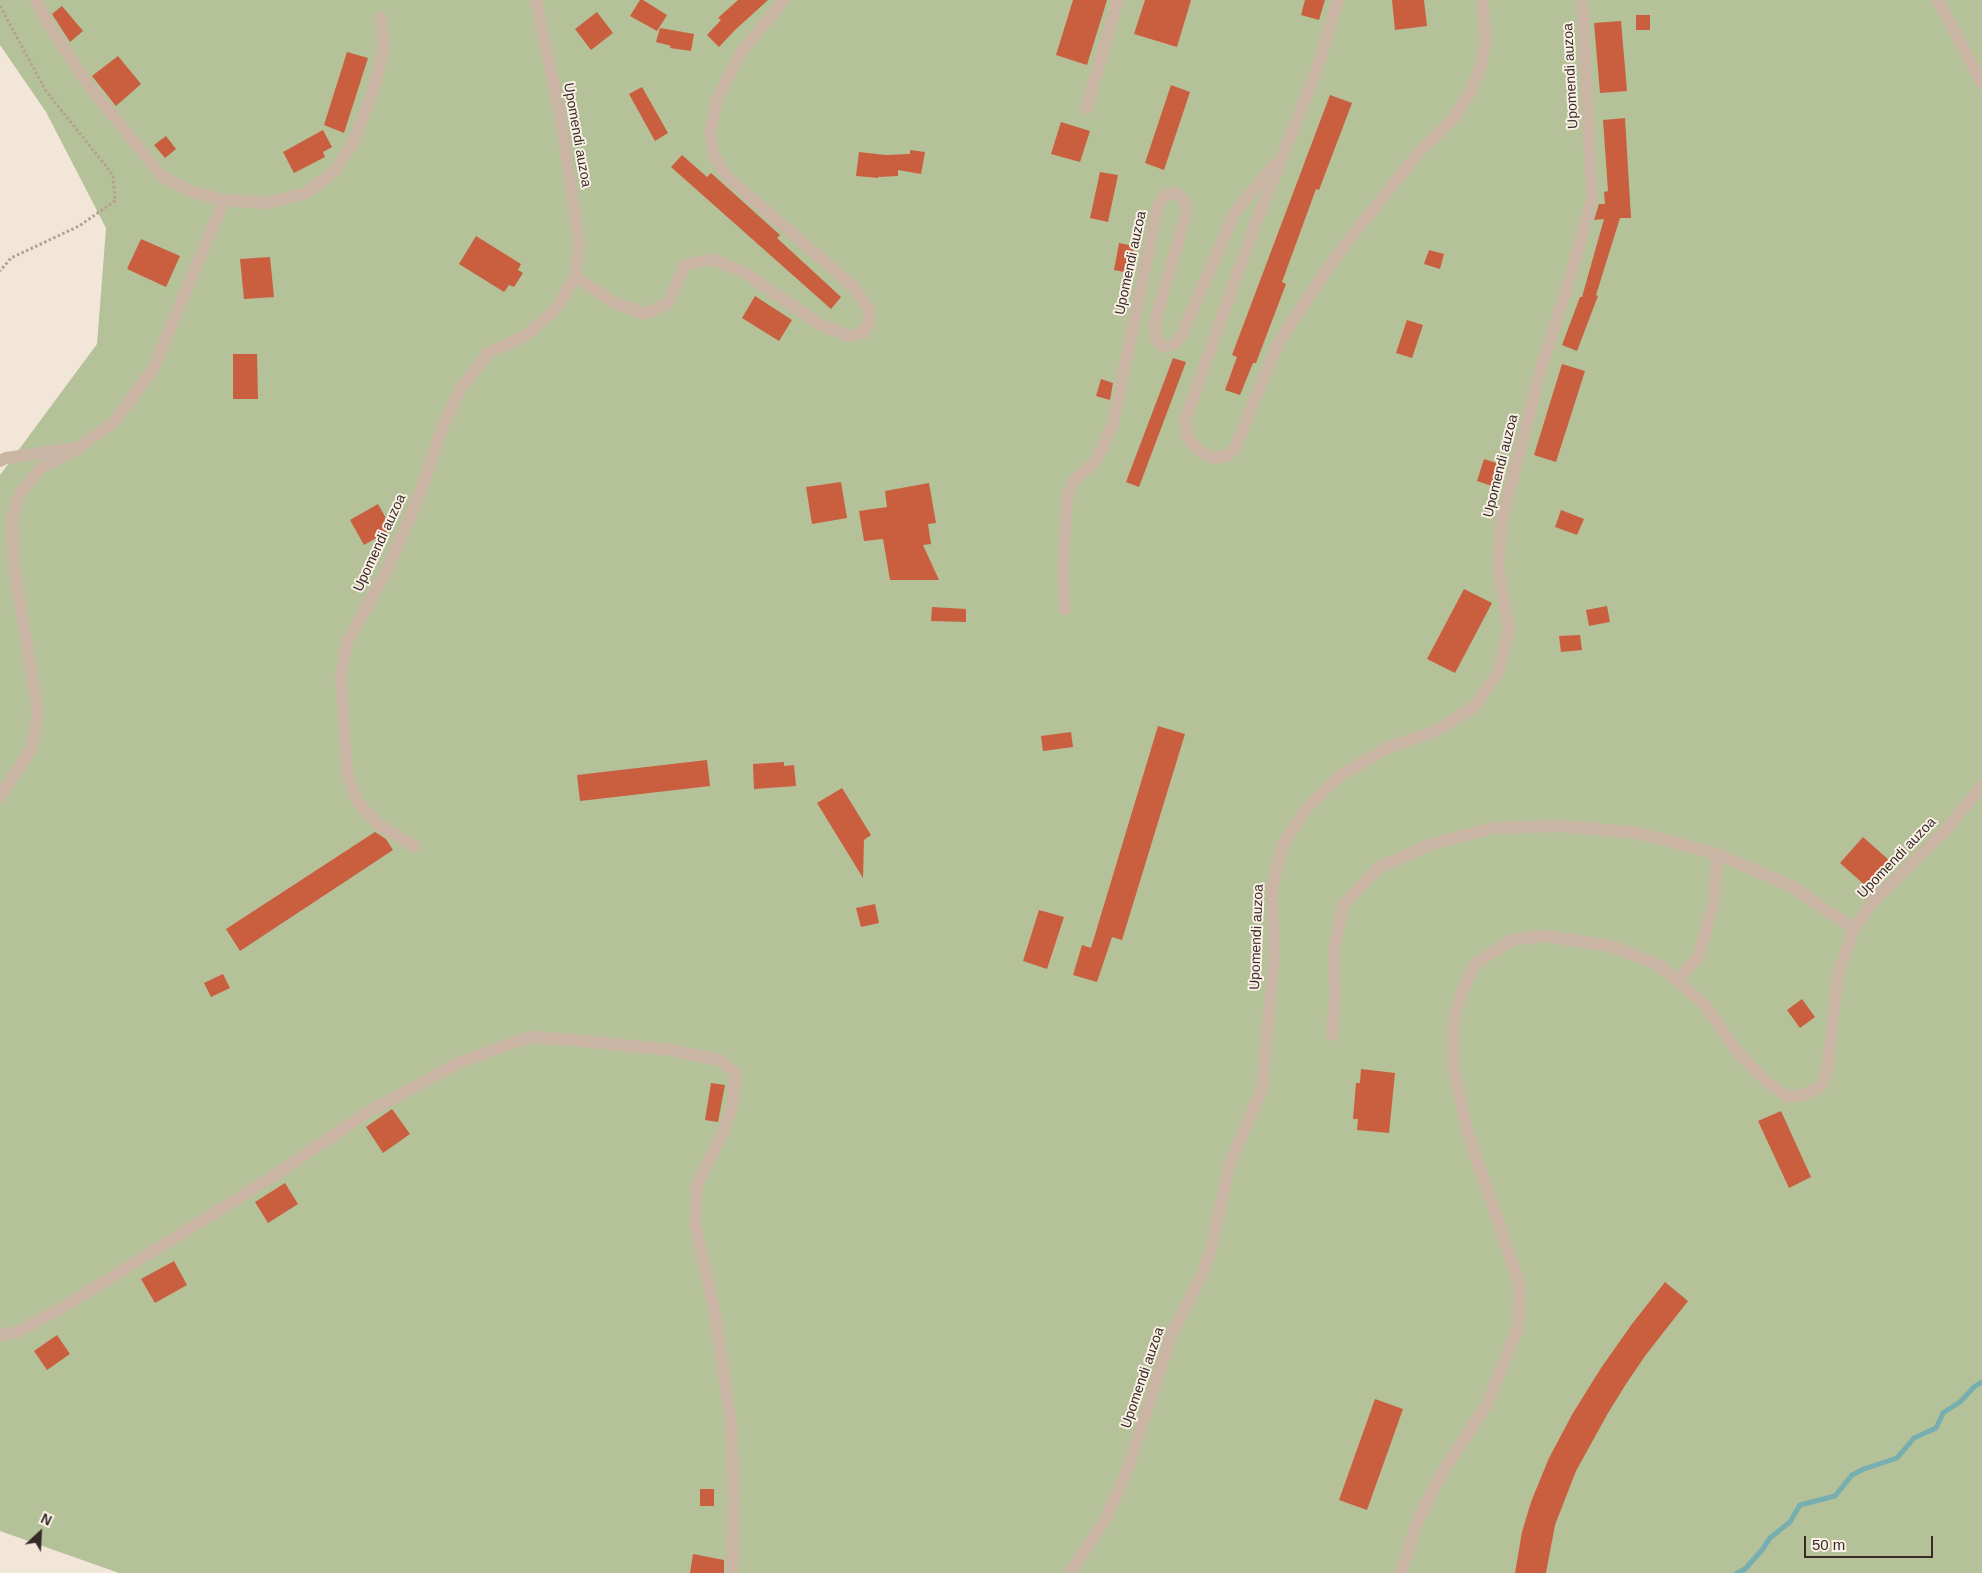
<!DOCTYPE html>
<style>
body{margin:0}
#map{position:relative;width:1982px;height:1573px;overflow:hidden;background:#f2e6d9;font-family:Helvetica,sans-serif}
canvas{display:block}
.north{position:absolute;left:15px;top:1508px;width:50px;height:50px;-webkit-text-stroke:4px #faf0e5;paint-order:stroke;rotate:25deg;font-size:14px;font-weight:700;line-height:20px;text-align:center;color:#362b26}
.north::after{content:'';display:block;margin:auto;width:18px;height:22px;background:#362b26;clip-path:polygon(50% 0,100% 100%,50% 72%,0 100%)}
.scale{position:absolute;left:1804px;top:1536px;width:129px;height:22px;box-sizing:border-box;border:2px solid #362b26;border-top:0;padding-left:6px;font-size:15px;line-height:18px;white-space:nowrap;color:#362b26;-webkit-text-stroke:4px #faf0e5;paint-order:stroke}
</style>
<div id="map">
<canvas width="1982" height="1573"></canvas>
<div class="north">N</div>
<div class="scale">50 m</div>
</div>
<script>
const context = document.querySelector('canvas').getContext('2d');
context.lineJoin = 'round';
function fillPath(path, color) {
  context.fillStyle = color;
  context.fill(path, 'evenodd');
}
function poly(rows) {
  const path = new Path2D();
  for (const r of rows) {
    path.moveTo(r[0], r[1]);
    for (let i = 2; i < r.length; i += 2) path.lineTo(r[i], r[i + 1]);
  }
  return path;
}
function strokePath(path, color, width, dash) {
  context.strokeStyle = color;
  context.lineWidth = width;
  context.lineCap = dash ? 'butt' : 'round';
  context.setLineDash(dash || []);
  context.stroke(path);
}
function label(font, color, halo, rows, align = 'center') {
  context.font = font + ' Helvetica,sans-serif';
  context.lineWidth = 4;
  context.setLineDash([]);
  context.textBaseline = 'middle';
  context.strokeStyle = halo;
  context.fillStyle = color;
  for (const [text, x, y, turn = 0] of rows) {
    context.save();
    context.translate(x, y);
    context.rotate((+turn || 0) * Math.PI / 180);
    context.textAlign = isNaN(turn) ? turn : align;
    if (halo) context.strokeText(text, 0, 0);
    context.fillText(text, 0, 0);
    context.restore();
  }
}
const green = poly([
 [0,0,1982,0,1982,1573,119,1573,0,1531,0,475,97,344,106,228,46,112,0,45]
]);
const stream = poly([
 [1737,1573,1745,1569,1762,1550,1770,1538,1790,1522,1800,1505,1835,1496,1852,1475,1864,1469,1897,1458,1914,1438,1936,1428,1943,1413,1960,1402,1974,1387,1982,1382]
]);
const building = poly([
 [640,0,643,0,667,15,657,31,630,16],
 [738,0,768,0,735,30,719,47,707,35,721,20,718,18],
 [1073,0,1107,0,1087,65,1056,55],
 [1145,0,1191,0,1177,47,1134,34],
 [1305,0,1325,0,1319,20,1301,15],
 [1392,0,1424,0,1427,26,1395,30],
 [62,6,83,31,70,42,52,14],
 [597,12,613,33,591,50,575,29],
 [1636,15,1650,15,1650,30,1636,30],
 [1621,21,1627,91,1600,93,1594,23],
 [660,28,694,34,691,51,670,48,671,46,656,42],
 [347,52,368,58,344,133,324,125],
 [118,56,141,84,116,106,92,76],
 [1171,85,1190,92,1164,170,1145,163],
 [642,87,668,133,655,141,629,94],
 [1330,95,1352,103,1319,190,1316,189,1282,282,1286,284,1256,363,1253,363,1240,395,1225,390,1237,357,1232,355],
 [1625,118,1631,218,1620,218,1596,295,1598,296,1577,351,1562,345,1580,297,1582,297,1604,219,1594,220,1599,204,1605,204,1604,192,1608,191,1603,120],
 [1061,122,1090,131,1080,162,1051,154],
 [323,130,332,147,323,152,325,157,294,173,283,152],
 [166,136,176,149,165,158,154,145],
 [910,150,925,152,921,174,898,170,898,176,878,177,878,178,856,176,859,152,886,155,910,154],
 [682,155,707,177,711,173,780,235,777,238,841,297,831,309,671,167],
 [1100,172,1118,175,1108,222,1090,218],
 [476,236,521,264,518,270,523,273,514,287,509,285,504,292,459,264],
 [141,239,180,256,166,287,127,269],
 [1119,243,1134,246,1129,273,1114,270],
 [1429,250,1444,254,1440,269,1424,264],
 [270,257,274,297,244,299,240,259],
 [755,296,792,320,779,341,742,318],
 [1407,320,1423,325,1412,358,1396,353],
 [233,354,257,354,258,399,233,399],
 [1173,358,1186,362,1139,487,1126,482],
 [1562,364,1585,371,1556,462,1534,455],
 [1101,379,1113,383,1110,400,1096,396],
 [1484,459,1503,465,1495,487,1477,481],
 [841,482,847,518,812,524,806,487],
 [929,483,936,523,928,524,931,544,923,545,939,580,890,580,883,539,864,541,859,511,887,507,885,491],
 [378,504,392,529,364,545,350,520],
 [1561,510,1584,519,1577,535,1555,527],
 [1464,589,1492,603,1455,673,1427,659],
 [1607,606,1610,622,1589,626,1586,610],
 [932,607,966,609,966,622,931,621],
 [1580,635,1582,650,1561,652,1559,636],
 [1158,726,1185,734,1122,940,1112,937,1097,982,1073,975,1082,945,1091,948],
 [1071,732,1073,747,1043,751,1041,736],
 [707,760,710,786,580,801,577,775],
 [784,762,784,766,794,765,796,786,754,789,753,764],
 [842,788,871,835,864,840,863,878,817,803],
 [375,832,386,839,393,850,240,951,226,929],
 [1863,837,1890,861,1867,887,1840,863],
 [875,904,879,923,861,927,856,908],
 [1039,910,1064,917,1047,969,1023,961],
 [223,974,230,988,211,997,204,983],
 [1802,999,1815,1017,1800,1028,1787,1010],
 [1361,1069,1395,1073,1389,1133,1357,1130,1358,1119,1353,1119,1356,1083,1360,1083],
 [711,1083,725,1085,718,1122,705,1120],
 [392,1109,410,1134,383,1153,366,1127],
 [1781,1111,1811,1177,1789,1188,1758,1121],
 [285,1183,298,1204,268,1223,255,1202],
 [174,1261,187,1285,155,1303,141,1279],
 [1665,1282,1688,1301,1645,1356,1626,1384,1608,1413,1576,1471,1555,1525,1546,1573,1515,1573,1522,1532,1531,1502,1549,1458,1573,1413,1601,1368,1632,1324],
 [57,1335,70,1354,47,1370,34,1351],
 [1375,1399,1403,1409,1367,1510,1339,1500],
 [700,1489,714,1489,714,1506,700,1506],
 [693,1554,724,1560,724,1573,690,1573]
]);
const path = poly([
 [0,6,46,91,113,175,115,201,79,226,11,258,0,271]
]);
const minor = poly([
 [36,0,48,24,89,86,162,176,192,192,224,200,266,203,306,193,333,173,353,143,374,88,384,45,381,18],
 [1338,0,1317,69,1255,225,1185,420,1188,439,1200,451,1213,458,1226,456,1234,450,1278,343,1315,287,1344,246,1419,152,1454,118,1468,96,1480,70,1486,40,1482,0],
 [1938,0,1982,83],
 [1086,109,1118,0],
 [575,276,613,302,645,314,668,303,685,265,712,259,744,272,820,325,850,336,863,333,869,322,869,310,854,287,727,177,714,156,710,134,717,99,742,51,784,0],
 [0,461,6,458,69,449],
 [1065,609,1063,571,1067,497,1075,479,1096,461,1113,424,1158,205,1167,194,1176,193,1186,203,1186,214,1155,321,1156,340,1165,347,1175,344,1182,334,1235,212,1275,164],
 [0,797,31,749,38,713,14,566,12,519,20,493,41,468,78,448,114,422,153,369,224,200],
 [414,846,379,825,358,803,347,773,341,675,347,642,387,570,419,496,443,426,461,388,488,353,525,336,557,308,575,276,579,243,561,120,536,0],
 [1677,979,1698,958,1714,901,1717,854],
 [1332,1035,1335,997,1334,950,1343,905,1378,868,1429,845,1492,828,1562,826,1637,833,1684,845,1717,854,1791,886,1854,929],
 [0,1335,15,1333,62,1308,269,1179,368,1112,460,1062,530,1037,572,1040,670,1050,720,1060,735,1073,733,1103,723,1132,697,1185,695,1224,715,1314,731,1424,734,1497,732,1573],
 [1070,1573,1105,1520,1126,1474,1171,1336,1203,1273,1212,1245,1230,1163,1262,1089,1274,959,1272,886,1284,843,1306,809,1339,776,1389,747,1436,731,1474,707,1499,671,1509,629,1498,567,1502,519,1540,372,1572,271,1592,198,1582,0],
 [1401,1573,1418,1520,1443,1471,1487,1404,1518,1327,1520,1286,1467,1130,1453,1064,1454,1019,1461,994,1475,964,1512,940,1544,936,1611,946,1659,965,1704,1004,1736,1050,1766,1081,1787,1097,1807,1094,1821,1086,1827,1072,1838,975,1854,929,1874,900,1944,832,1982,786]
]);
const streetNames = [
 ["Upomendi auzoa",1571,76,-93],
 ["Upomendi auzoa",577,135,80],
 ["Upomendi auzoa",1131,263,-78],
 ["Upomendi auzoa",1501,466,-76],
 ["Upomendi auzoa",380,543,-65],
 ["Upomendi auzoa",1897,858,-46],
 ["Upomendi auzoa",1257,937,-88],
 ["Upomendi auzoa",1143,1378,-71]
];
fillPath(green, '#b4c199');
strokePath(stream, '#77aeb0', 5);
fillPath(building, '#ca5f3f');
strokePath(path, '#b69f8f', 3, [2.5, 2.5]);
strokePath(minor, '#cab5a5', 12);
label('14px', '#362b26', '#faf0e5', streetNames);
</script>
